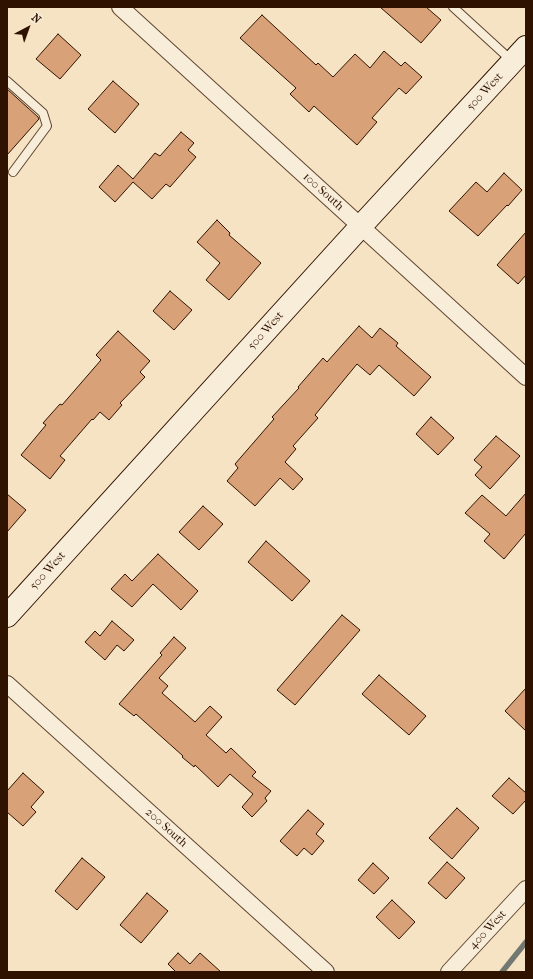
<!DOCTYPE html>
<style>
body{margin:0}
#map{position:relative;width:533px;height:979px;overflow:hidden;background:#f5e3c4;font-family:"IM FELL French Canon",serif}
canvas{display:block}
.frame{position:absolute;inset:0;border:8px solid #2f1200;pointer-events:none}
.north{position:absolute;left:8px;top:8px;width:40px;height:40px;-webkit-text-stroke:3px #f8edd9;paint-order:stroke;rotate:41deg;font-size:11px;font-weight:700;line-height:16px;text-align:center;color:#2f1200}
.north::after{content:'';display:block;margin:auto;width:14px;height:18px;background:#2f1200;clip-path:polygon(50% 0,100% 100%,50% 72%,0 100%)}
</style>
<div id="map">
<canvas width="533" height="979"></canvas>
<div class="frame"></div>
<div class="north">N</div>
</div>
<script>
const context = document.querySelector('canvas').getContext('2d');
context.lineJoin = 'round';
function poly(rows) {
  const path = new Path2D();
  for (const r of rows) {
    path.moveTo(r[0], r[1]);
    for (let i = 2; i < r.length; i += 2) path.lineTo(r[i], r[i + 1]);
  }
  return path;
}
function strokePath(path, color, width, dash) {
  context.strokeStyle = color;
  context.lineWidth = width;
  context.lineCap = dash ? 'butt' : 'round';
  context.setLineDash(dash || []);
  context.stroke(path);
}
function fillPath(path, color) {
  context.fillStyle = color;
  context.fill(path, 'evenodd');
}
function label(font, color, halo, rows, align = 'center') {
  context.font = font + ' "IM FELL French Canon",serif';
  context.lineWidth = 3;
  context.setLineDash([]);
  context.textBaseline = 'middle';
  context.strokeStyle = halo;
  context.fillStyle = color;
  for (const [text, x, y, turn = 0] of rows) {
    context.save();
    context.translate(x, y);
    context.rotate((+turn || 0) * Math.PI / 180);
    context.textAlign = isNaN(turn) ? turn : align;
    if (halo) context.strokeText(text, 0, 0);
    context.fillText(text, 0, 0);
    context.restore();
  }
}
const stream = poly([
 [502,972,526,942]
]);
const building = poly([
 [380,7,426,7,441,20,421,43,380,7],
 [262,15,316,65,318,63,333,77,355,54,370,68,384,51,401,66,405,62,422,77,406,94,399,88,372,118,377,122,357,145,314,106,309,112,290,94,296,88,240,38,262,15],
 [58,34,81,55,60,79,36,59,58,34],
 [113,81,139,104,115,133,88,109,113,81],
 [7,89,38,117,39,119,7,155,7,89],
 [181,132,194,143,188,150,196,157,170,187,166,184,152,199,133,182,115,202,99,187,118,165,133,179,155,153,160,156,181,132],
 [504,173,522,190,508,206,507,205,478,236,449,211,476,182,487,192,504,173],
 [217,220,230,233,229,235,261,263,229,300,206,280,220,263,197,242,217,220],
 [526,232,526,275,518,284,497,265,526,232],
 [170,291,192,310,174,330,153,311,170,291],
 [359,326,372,338,380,328,398,343,396,346,431,377,414,396,379,365,370,375,357,364,315,415,318,418,293,446,296,449,285,462,303,479,293,490,280,478,255,506,227,481,238,468,235,464,274,419,272,417,299,388,298,387,323,358,327,362,359,326],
 [118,331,150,361,140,372,145,377,120,403,122,405,109,420,100,412,93,420,92,419,60,456,65,460,50,479,21,455,46,425,43,423,60,404,62,405,101,360,96,355,118,331],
 [431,417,454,438,438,455,416,434,431,417],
 [496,436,520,456,490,489,475,475,482,467,474,460,496,436],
 [526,493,526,533,504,559,484,541,490,534,465,513,482,495,506,516,526,493],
 [7,494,26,510,7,532,7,494],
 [203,506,223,524,199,550,179,532,203,506],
 [266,541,310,581,292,601,248,562,266,541],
 [158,554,198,591,181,610,153,584,132,607,111,589,125,574,132,581,158,554],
 [342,615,360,630,295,705,277,690,342,615],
 [112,621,134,640,124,651,117,645,105,660,85,642,95,631,100,636,112,621],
 [174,637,186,648,159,678,168,686,162,693,195,722,210,706,222,717,206,735,226,753,231,748,256,772,252,776,271,791,265,798,267,801,252,817,242,807,253,794,230,774,218,787,195,765,194,767,182,757,183,756,136,714,134,716,119,704,162,655,160,653,174,637],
 [379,675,426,716,409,735,362,694,379,675],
 [526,688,526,731,505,711,526,688],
 [23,773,44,792,31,807,36,812,23,826,7,812,7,791,23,773],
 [509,778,526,793,526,800,513,814,492,796,509,778],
 [457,808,479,828,452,859,429,838,457,808],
 [308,810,324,824,316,834,324,841,312,855,304,848,297,856,280,841,308,810],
 [82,858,105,877,77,910,55,891,82,858],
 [447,862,465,878,446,899,428,883,447,862],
 [373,863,389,878,374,894,358,880,373,863],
 [147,893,168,911,141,943,120,925,147,893],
 [392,900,415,922,399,939,376,917,392,900],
 [178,953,190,964,200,953,221,972,176,972,168,964,178,953]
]);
const lane = poly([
 [453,7,512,61],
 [7,81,43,113,47,126,13,172]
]);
const street = poly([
 [120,7,526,377],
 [7,684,326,972],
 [449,972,526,889]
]);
const secondary = poly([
 [7,616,361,226,526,47]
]);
const streetNames = [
 ["500 West",485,92,-47],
 ["100 South",323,192,42],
 ["500 West",266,331,-48],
 ["500 West",48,571,-48],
 ["200 South",166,828,42],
 ["400 West",488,930,-47]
];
strokePath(stream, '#737871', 5.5);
fillPath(building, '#d9a178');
strokePath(building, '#2f1200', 1);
strokePath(lane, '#604631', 10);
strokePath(street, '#604631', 18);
strokePath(secondary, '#2f1200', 24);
strokePath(lane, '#f8edd9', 8);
strokePath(street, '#f8edd9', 16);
strokePath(secondary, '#f8edd9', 22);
label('12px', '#2f1200', '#f8edd9', streetNames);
</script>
